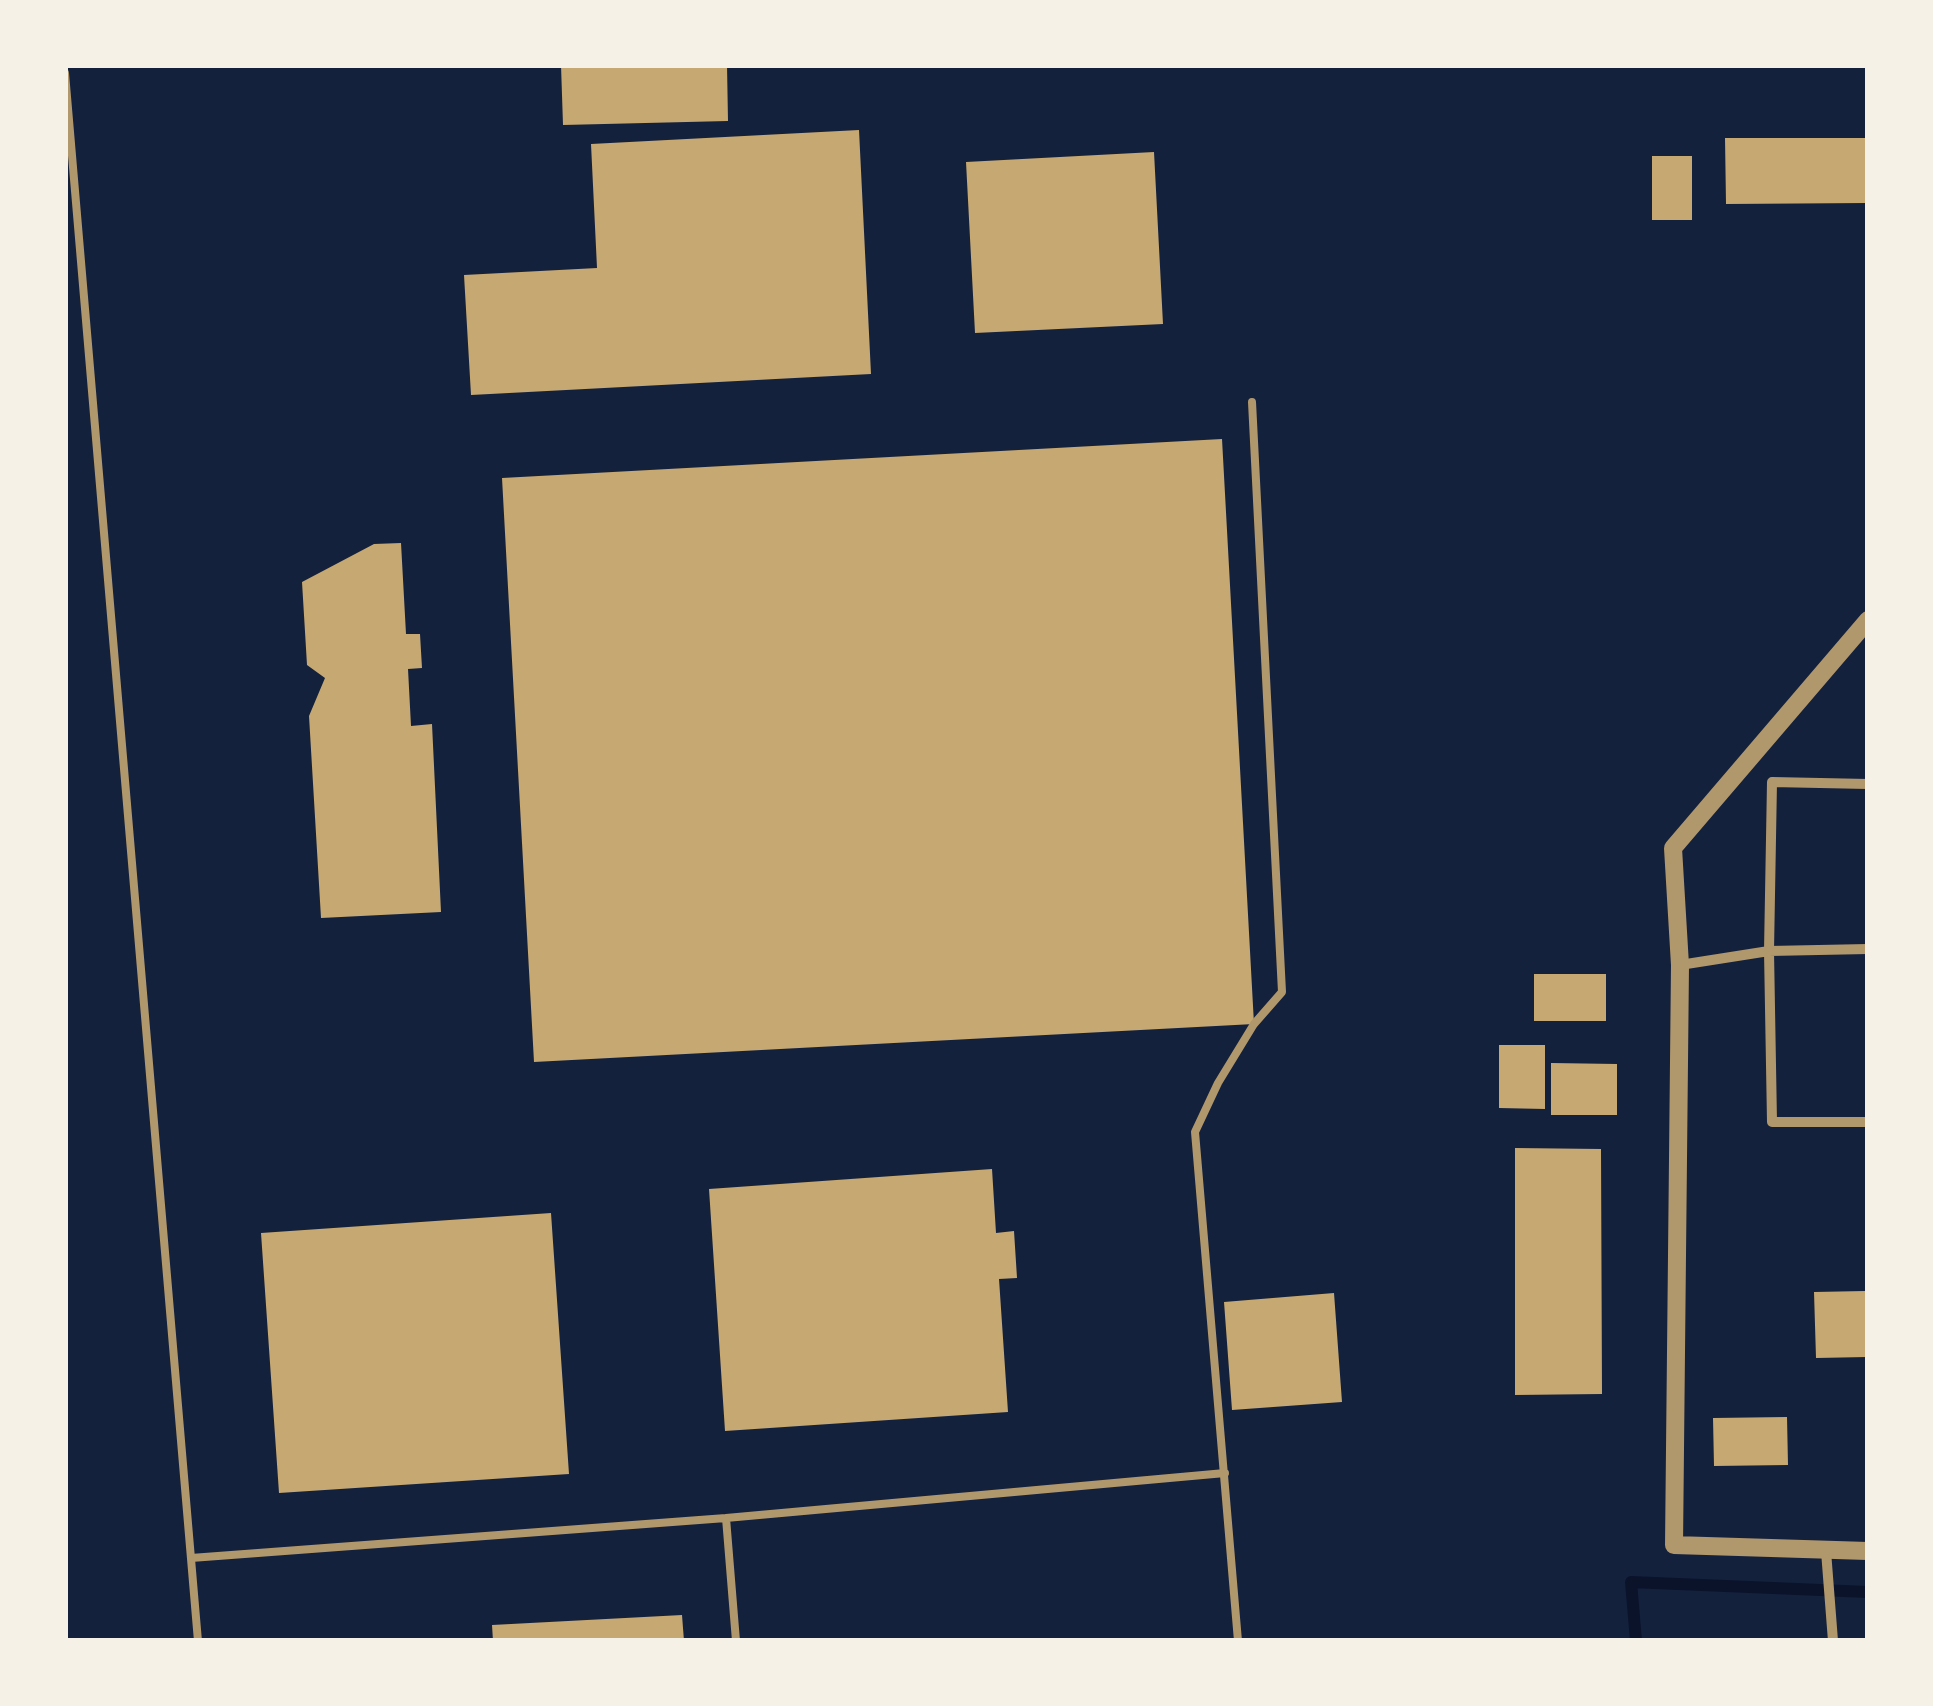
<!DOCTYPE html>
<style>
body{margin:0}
#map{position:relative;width:1933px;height:1706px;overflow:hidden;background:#14213d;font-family:"Nunito Sans",sans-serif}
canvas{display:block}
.frame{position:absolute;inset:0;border:68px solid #f6f1e7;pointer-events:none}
</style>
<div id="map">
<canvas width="1933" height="1706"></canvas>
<div class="frame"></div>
</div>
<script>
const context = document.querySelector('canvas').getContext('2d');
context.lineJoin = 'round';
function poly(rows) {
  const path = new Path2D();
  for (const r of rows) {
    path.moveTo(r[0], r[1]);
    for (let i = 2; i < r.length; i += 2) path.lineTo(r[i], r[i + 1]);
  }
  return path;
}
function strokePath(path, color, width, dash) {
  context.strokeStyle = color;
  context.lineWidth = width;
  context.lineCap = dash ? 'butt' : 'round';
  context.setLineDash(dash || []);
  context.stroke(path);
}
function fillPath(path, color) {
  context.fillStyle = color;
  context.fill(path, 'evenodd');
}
const stream = poly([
 [1636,1641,1631,1582,1868,1592]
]);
const building = poly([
 [561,65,727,65,728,121,563,125],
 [859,130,871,374,471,395,464,275,597,268,591,144],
 [1725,138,1868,138,1868,203,1726,204],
 [1154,152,1163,324,975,333,966,162],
 [1652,156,1692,156,1692,220,1652,220],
 [1222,439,1254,1024,534,1062,502,478],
 [401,543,406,634,420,634,422,668,408,669,411,726,432,724,441,912,321,918,309,716,325,678,307,665,302,582,374,544],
 [1534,974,1606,974,1606,1021,1534,1021],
 [1499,1045,1545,1045,1545,1109,1499,1108],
 [1551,1063,1617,1064,1617,1115,1551,1115],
 [1515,1148,1601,1149,1602,1394,1515,1395],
 [992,1169,996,1233,1014,1231,1017,1278,999,1279,1008,1412,725,1431,709,1189],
 [551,1213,569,1474,279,1493,261,1233],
 [1865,1291,1867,1357,1816,1358,1814,1292],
 [1334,1293,1342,1402,1232,1410,1224,1302],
 [1787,1417,1788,1465,1714,1466,1713,1418],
 [682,1615,684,1641,493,1641,492,1625]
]);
const service = poly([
 [65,73,198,1641],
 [726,1518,736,1641],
 [191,1558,726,1518,1225,1473],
 [1238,1641,1195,1132,1218,1083,1254,1024,1282,992,1252,402]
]);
const minor = poly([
 [1868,784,1772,782,1769,951,1772,1122,1868,1122],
 [1680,965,1769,951,1868,949],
 [1826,1551,1833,1641]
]);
const tertiary = poly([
 [1868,620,1673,848,1680,965,1674,1545,1868,1551]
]);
strokePath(stream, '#0b132b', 12);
fillPath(building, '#c6a872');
strokePath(service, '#b1986c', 8);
strokePath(minor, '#b1986c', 10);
strokePath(tertiary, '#b1986c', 18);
</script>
